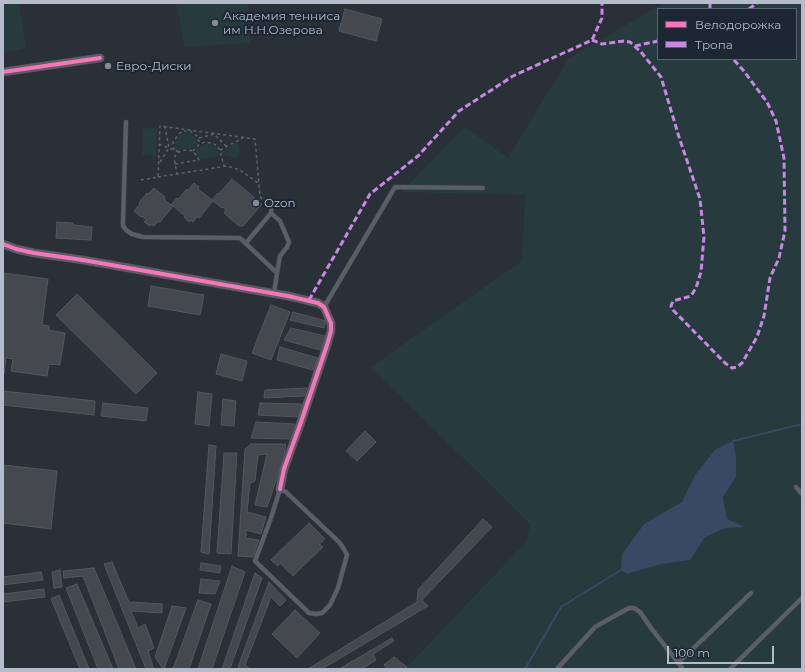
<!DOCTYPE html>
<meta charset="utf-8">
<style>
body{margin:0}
#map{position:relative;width:805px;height:672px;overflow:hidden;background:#2a3038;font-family:Montserrat,sans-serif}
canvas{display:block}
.frame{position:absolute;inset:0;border:4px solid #b4bcc9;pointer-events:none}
.legend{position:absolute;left:657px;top:8px;width:140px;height:52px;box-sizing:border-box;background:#1d2633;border:1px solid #59626f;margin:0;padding:5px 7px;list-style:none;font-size:12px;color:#b4bcc9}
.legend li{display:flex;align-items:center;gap:8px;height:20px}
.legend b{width:20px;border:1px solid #59626f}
.scale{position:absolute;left:667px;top:646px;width:107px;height:18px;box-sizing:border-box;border:2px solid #b4bcc9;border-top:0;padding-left:5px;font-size:12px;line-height:14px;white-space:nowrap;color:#b4bcc9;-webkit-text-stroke:3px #1d2633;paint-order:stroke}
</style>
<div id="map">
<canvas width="805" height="672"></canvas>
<div class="frame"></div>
<ul class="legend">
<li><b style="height:5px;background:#fb73b8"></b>Велодорожка</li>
<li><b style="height:5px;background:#c787e3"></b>Тропа</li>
</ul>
<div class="scale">100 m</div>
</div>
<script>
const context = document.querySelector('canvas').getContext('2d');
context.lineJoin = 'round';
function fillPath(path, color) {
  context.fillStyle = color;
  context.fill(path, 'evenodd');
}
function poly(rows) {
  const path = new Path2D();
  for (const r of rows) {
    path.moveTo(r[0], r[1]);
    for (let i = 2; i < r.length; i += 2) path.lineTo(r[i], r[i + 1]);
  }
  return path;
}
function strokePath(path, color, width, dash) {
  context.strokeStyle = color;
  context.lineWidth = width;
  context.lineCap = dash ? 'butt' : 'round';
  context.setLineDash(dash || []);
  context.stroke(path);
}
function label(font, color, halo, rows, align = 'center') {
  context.font = font + ' Montserrat,sans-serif';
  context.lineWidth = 4;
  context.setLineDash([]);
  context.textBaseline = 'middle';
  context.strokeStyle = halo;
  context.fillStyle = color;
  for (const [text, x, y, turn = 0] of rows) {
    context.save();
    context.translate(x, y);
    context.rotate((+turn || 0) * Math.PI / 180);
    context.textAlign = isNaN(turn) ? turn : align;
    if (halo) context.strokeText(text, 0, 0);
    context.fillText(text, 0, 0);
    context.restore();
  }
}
const green = poly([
 [3,3,19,3,26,48,3,53],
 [176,3,248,3,250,43,185,47],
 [663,3,802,3,802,669,405,669,526,542,530,524,371,367,522,261,525,195,401,192,465,127,508,158,568,59],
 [658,9,796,9,796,59,658,59],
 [733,441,736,456,736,477,722,497,727,519,744,527,726,528,705,537,689,560,661,564,627,574,665,513,682,502],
 [143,128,157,129,156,156,142,155],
 [186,133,190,133,194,136,199,143,195,146,192,150,187,148,178,151,175,149,175,143,178,137,182,134],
 [238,142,240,154,239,156,235,158,227,155,223,156,221,151],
 [205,144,210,144,215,147,218,150,220,156,200,159,194,151,197,147]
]);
const water = poly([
 [733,441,736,456,736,477,723,497,727,519,745,527,726,528,705,537,690,560,661,564,627,574,621,570,622,554,644,524,682,502,695,475,716,449]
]);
const stream = poly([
 [733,441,802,424],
 [525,669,561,607,621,570]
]);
const building = poly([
 [345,9,382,19,376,41,339,31,345,9],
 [232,179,262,204,243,226,239,226,224,213,226,210,223,207,222,208,213,201,199,218,198,216,193,222,191,220,189,222,184,217,185,216,173,206,160,222,158,221,154,226,151,224,150,226,144,222,146,220,142,216,141,217,134,211,140,204,139,203,147,193,148,194,154,188,165,197,164,199,171,205,177,198,178,199,187,189,188,190,194,183,199,187,198,189,212,200,218,193,219,194,232,179],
 [57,222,73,223,73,225,92,227,91,240,56,238,57,222],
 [3,273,48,279,42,325,49,326,49,330,65,333,60,365,49,364,47,376,11,371,13,359,6,358,4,374,3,373,3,273],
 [151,286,204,295,200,315,148,306,151,286],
 [77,294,157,373,136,394,56,315,77,294],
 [271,305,290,312,271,360,252,353,271,305],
 [293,312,326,321,324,328,290,320,293,312],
 [291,328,325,336,320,350,284,340,291,328],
 [280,347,318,358,313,370,277,360,280,347],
 [221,354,247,361,242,381,216,374,221,354],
 [307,388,304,396,264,398,265,390,307,388],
 [3,391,95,401,94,415,3,405,3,391],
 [198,392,212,394,209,426,195,424,198,392],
 [223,399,236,401,234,426,221,425,223,399],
 [103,403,148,408,146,421,101,416,103,403],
 [260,403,302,404,298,417,258,415,260,403],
 [256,422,295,424,291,439,251,438,256,422],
 [365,431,376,442,357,461,346,451,365,431],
 [251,444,286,444,283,460,267,507,255,505,267,454,258,455,255,481,250,483,247,512,266,517,261,534,246,530,246,538,259,540,253,557,238,556,245,449,251,444],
 [209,445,216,446,209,554,201,552,209,445],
 [224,453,237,453,231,554,217,553,224,453],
 [3,465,57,471,51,529,3,523,3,465],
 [483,519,492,527,422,600,428,606,322,669,308,669,417,602,418,590,483,519],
 [309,523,325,539,319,544,323,547,293,576,280,563,278,566,271,560,309,523],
 [112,562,129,602,162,604,162,613,131,611,138,628,145,624,154,648,148,651,153,667,155,669,146,669,104,564,112,562],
 [201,563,221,566,220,573,200,570,201,563],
 [232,566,245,572,212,669,198,669,232,566],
 [94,568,136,669,119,669,83,576,64,578,63,571,94,568],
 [60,570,62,587,54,588,52,572,60,570],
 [41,572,43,580,3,585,3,577,41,572],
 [255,573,262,578,230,669,222,669,255,573],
 [201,579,220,581,215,594,199,593,201,579],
 [269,582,286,600,280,606,271,597,245,665,250,669,240,669,238,667,269,582],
 [77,584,113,669,98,669,66,588,77,584],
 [44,589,45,597,3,602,3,594,44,589],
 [59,595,89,669,80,669,51,599,59,595],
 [198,600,211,604,189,669,173,669,198,600],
 [172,606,186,608,164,669,163,669,155,657,172,606],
 [295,610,320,633,297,658,272,634,295,610],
 [392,638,394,641,373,654,376,660,362,669,339,669,392,638],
 [394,657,407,667,405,669,387,669,384,665,394,657]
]);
const path = poly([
 [190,131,197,136,200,144],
 [199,138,214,134,227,147],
 [159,144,179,152],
 [174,150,173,142,175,139,180,133,186,131],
 [220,150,243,138],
 [193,151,196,147,200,144,205,142,210,143,214,144,218,147,220,151,224,166],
 [160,162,169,148,165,127],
 [175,164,199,160,196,155,193,151,187,150,181,151,177,153,174,158,175,164,177,174],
 [158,177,227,166,240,170,258,183],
 [141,180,158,177,160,126,255,139,260,196,266,206]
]);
const lane = poly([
 [126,122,123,222,123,226,127,231,132,234,143,237,240,238,277,273,274,293],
 [271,213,272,204],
 [246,243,271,213,280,221,289,242,287,247,280,256,277,273],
 [324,307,395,187,483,188],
 [796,487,802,494],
 [280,489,286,492,339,542,344,549,347,555,338,588,330,605,322,613,316,614,309,613,255,561,271,518,280,489],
 [678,663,751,593],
 [557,669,595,627,629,608,634,608,640,612,651,628,683,669],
 [730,669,802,598]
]);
const street = poly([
 [3,72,100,58],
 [3,244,16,249,34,253,83,260,288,296,318,303,324,307,331,323,331,331,327,345,301,422,284,469,280,489]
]);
const quiet = poly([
 [710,9,710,3],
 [749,9,757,3],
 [592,40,602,44,624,41,630,42,641,52,661,77,679,137,700,199,704,237,701,272,696,288,691,296,673,301,671,306,673,310,725,363,732,368,737,367,742,363,757,337,764,316,770,278,779,258,785,231,784,158,776,121,767,102,743,70,733,59],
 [635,46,658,41],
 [309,300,370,194,418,156,459,111,513,76,592,40,602,18,602,3]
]);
const cycleway = poly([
 [3,72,100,58],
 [3,244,16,249,34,253,83,260,288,296,318,303,324,307,331,323,331,331,327,345,301,422,284,469,280,489]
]);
const markers = [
 [215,23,4,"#848b96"],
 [108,66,4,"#848b96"],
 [256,203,4,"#848b96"]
];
const poiNames = [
 ["Академия тенниса",223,16],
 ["им Н.Н.Озерова",223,30],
 ["Евро-Диски",116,66],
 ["Ozon",264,203]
];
fillPath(green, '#273a3e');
fillPath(water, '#384963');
strokePath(stream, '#384963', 2);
fillPath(building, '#444950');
strokePath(building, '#52575f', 1);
strokePath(lane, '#484c53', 5);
strokePath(street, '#484c53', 9);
strokePath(path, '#5d636a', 1.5, [3, 3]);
strokePath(lane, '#5a5e66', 4);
strokePath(street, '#5a5e66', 8);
strokePath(quiet, '#c787e3', 3, [6, 3]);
strokePath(cycleway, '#fb73b8', 4);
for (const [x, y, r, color] of markers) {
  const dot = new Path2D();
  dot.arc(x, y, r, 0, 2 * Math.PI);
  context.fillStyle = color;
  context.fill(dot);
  strokePath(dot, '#1d2633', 1.5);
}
label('12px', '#b4bcc9', '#1d2633', poiNames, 'left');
</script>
